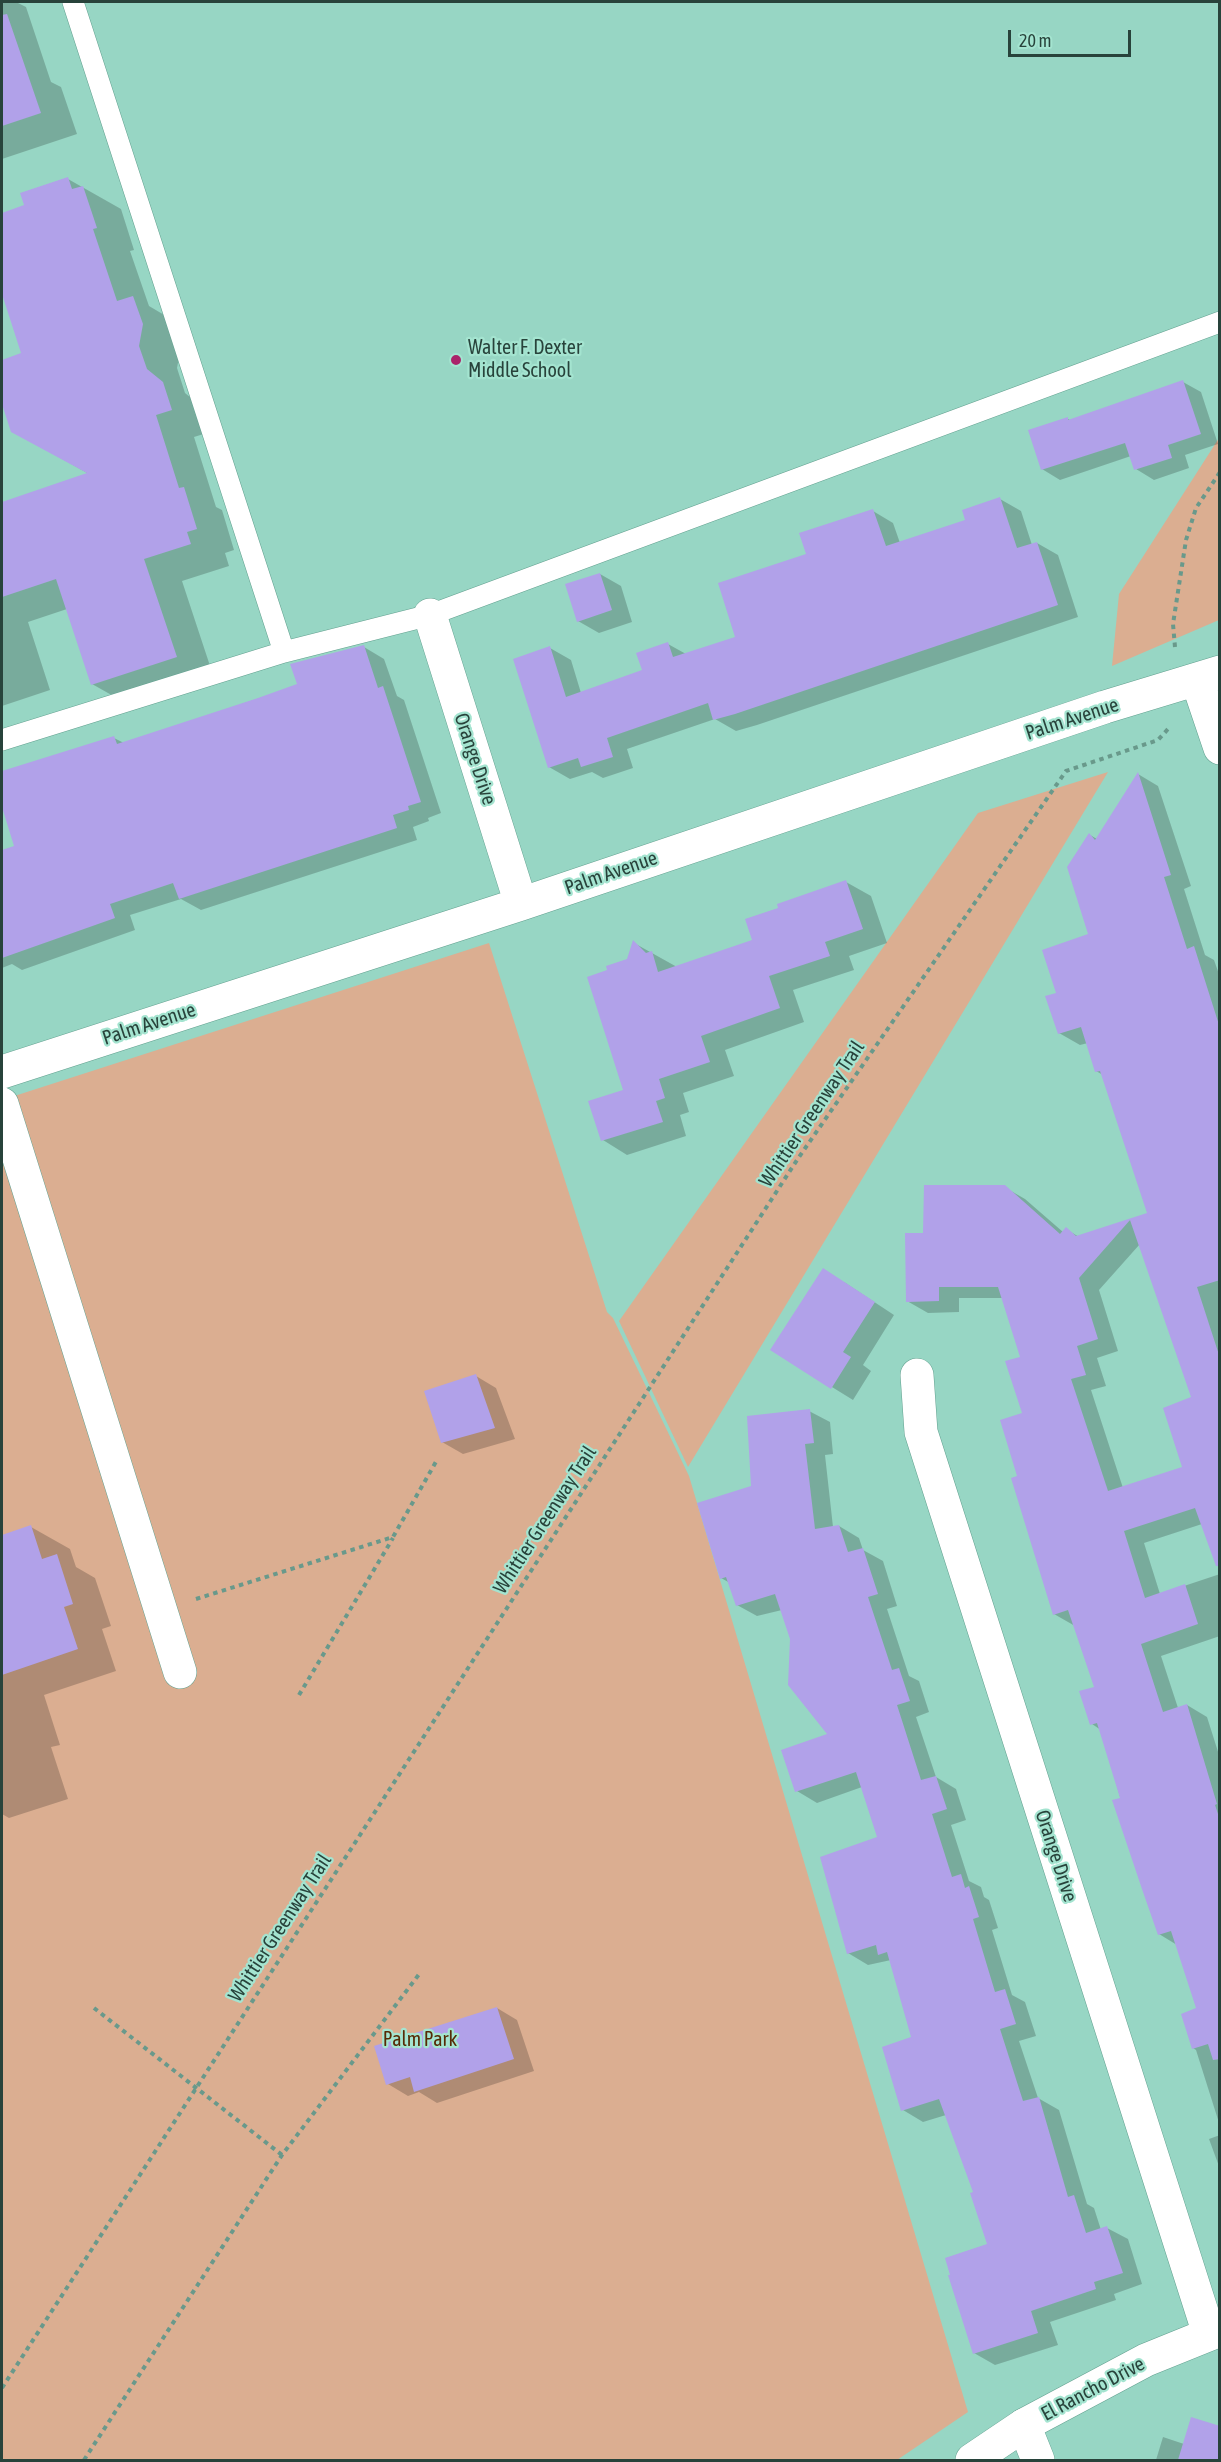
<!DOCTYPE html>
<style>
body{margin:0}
#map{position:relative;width:1221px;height:2462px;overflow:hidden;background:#97d6c4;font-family:"Asap Condensed",sans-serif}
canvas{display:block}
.frame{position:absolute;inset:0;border:3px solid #28433b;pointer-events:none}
.scale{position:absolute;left:1008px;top:30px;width:123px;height:27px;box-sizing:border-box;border:3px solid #28433b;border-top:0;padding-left:8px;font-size:18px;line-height:21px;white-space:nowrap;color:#28433b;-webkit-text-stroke:4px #a4e4d0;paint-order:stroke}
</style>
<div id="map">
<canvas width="1221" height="2462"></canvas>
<div class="frame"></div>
<div class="scale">20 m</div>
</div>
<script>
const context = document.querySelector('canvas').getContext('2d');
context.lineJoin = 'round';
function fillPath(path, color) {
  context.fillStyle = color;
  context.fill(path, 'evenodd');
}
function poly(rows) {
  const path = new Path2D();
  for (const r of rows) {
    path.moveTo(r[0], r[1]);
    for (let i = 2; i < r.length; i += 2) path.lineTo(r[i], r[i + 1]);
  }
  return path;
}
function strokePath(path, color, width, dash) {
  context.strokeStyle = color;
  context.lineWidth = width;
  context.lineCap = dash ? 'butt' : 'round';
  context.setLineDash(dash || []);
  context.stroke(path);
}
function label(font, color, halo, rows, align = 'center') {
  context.font = font + ' "Asap Condensed",sans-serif';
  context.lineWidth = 4.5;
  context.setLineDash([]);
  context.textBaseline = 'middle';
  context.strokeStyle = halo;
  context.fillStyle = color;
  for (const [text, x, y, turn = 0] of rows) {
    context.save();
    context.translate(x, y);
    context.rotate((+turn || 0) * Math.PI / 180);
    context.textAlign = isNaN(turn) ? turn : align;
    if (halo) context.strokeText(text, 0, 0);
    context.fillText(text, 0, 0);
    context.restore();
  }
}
const green = poly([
 [1219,438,1219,620,1112,666,1119,594],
 [1108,772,989,969,688,1467,619,1321,978,813],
 [489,943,607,1312,613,1318,689,1476,968,2412,897,2460,2,2460,2,1100]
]);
const shadow = poly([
 [2,2,16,2,26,7,51,82,61,87,77,134,2,159],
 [68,179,121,209,134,250,130,251,149,306,171,319,181,347,177,368,185,393,201,406,210,432,194,437,216,507,222,510,234,550,225,553,229,566,182,581,214,678,131,706,92,684,67,609,28,622,50,690,2,706,2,504,89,474,12,431,2,399,2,361,23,354,2,290,2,215,26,206],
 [1183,382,1201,392,1218,444,1185,455,1189,468,1154,480,1136,469,1131,456,1060,480,1042,469,1068,419,1070,420],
 [1000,499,1021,511,1032,545,1037,543,1058,555,1078,617,757,725,736,731,715,719,627,749,633,768,603,778,592,772,570,779,549,767,550,648,571,660,581,693,644,671,668,644,686,654,737,637,808,555,873,511,893,523,900,543,967,521],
 [600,574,621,586,632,622,599,633,578,621],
 [364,647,384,659,397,696,404,700,441,813,428,818,429,821,413,827,417,840,201,910,181,899,130,915,135,930,22,970,12,964,2,968,2,852,16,847,2,802,2,792,7,790,2,772,114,738,124,743,299,685],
 [1138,774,1158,786,1191,886,1184,889,1205,955,1214,960,1220,977,1220,1571,1202,1524,1144,1543,1160,1594,1220,1574,1220,1636,1161,1656,1178,1708,1187,1705,1207,1717,1220,1758,1220,2126,1196,2050,1193,2048,1198,2009,1177,1945,1159,1934,1101,1730,1092,1724,1096,1688,1075,1626,1054,1614,1019,1477,1024,1414,1021,1358,1003,1298,959,1298,959,1312,928,1313,907,1301,925,1234,1004,1187,1025,1199,1063,1232,1066,1229,1079,1237,1148,1214,1103,1075,1096,1071,1088,1043,1080,1045,1059,1033,1058,994,1089,935,1090,835,1097,839],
 [1140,1244,1193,1398,1184,1468,1123,1488,1091,1390,1106,1386,1097,1358,1118,1351,1099,1290],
 [846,882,871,896,887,943,849,956,854,970,793,990,804,1022,725,1050,734,1076,683,1093,689,1112,680,1115,686,1136,627,1155,603,1140,625,1091,609,971,628,960,634,943,677,967,754,941],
 [844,1282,894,1315,863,1365,871,1371,853,1400,772,1350],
 [476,1376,496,1388,515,1439,463,1454,442,1442],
 [809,1411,830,1422,833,1454,825,1455,833,1527,839,1526,859,1538,863,1550,883,1561,897,1606,887,1609,909,1676,919,1681,929,1712,916,1717,936,1777,956,1789,966,1820,951,1825,969,1881,981,1887,984,1897,989,1900,998,1928,992,1930,1012,1995,1025,2002,1036,2036,1019,2041,1038,2098,1059,2110,1087,2204,1094,2208,1101,2230,1107,2228,1128,2239,1142,2284,1114,2294,1116,2300,1050,2322,1058,2345,995,2365,974,2353,989,2245,975,2193,946,2115,923,2122,903,2110,913,2038,891,1960,868,1965,848,1953,879,1838,862,1787,817,1803,797,1791,829,1735,782,1610,757,1616,737,1605,730,1583,721,1578,753,1487],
 [31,1527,70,1549,76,1567,95,1578,111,1626,102,1629,116,1671,44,1695,60,1745,51,1747,68,1799,9,1818,2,1814,2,1537],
 [497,2008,517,2020,534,2071,437,2103,419,2092,408,2096,388,2084],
 [1220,2135,1220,2169,1209,2139],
 [1220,2427,1220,2460,1156,2460,1163,2437,1184,2444]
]);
const building = poly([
 [7,14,41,113,2,126,2,15],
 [68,177,72,189,83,186,97,228,93,229,117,301,133,296,143,324,139,346,147,369,163,382,172,410,156,415,179,488,184,487,197,529,187,532,191,544,144,559,177,657,91,685,56,579,2,597,2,502,87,473,11,432,2,404,2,360,21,353,2,294,2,213,24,205,20,193],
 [1183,380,1201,434,1168,445,1172,458,1134,470,1125,443,1041,470,1028,430,1068,417,1068,420],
 [1000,497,1017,548,1037,542,1058,605,735,714,713,720,708,703,607,738,613,757,581,767,578,758,548,768,513,659,550,646,566,697,642,670,636,653,668,642,673,657,735,637,718,583,806,554,799,533,873,509,886,546,965,520,962,510],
 [600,573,612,610,577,622,565,584],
 [364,645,378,688,383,686,421,802,408,806,409,810,393,815,397,828,179,899,173,883,110,904,115,918,2,958,2,850,14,846,2,807,2,771,114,736,117,744,258,698,297,684,290,664],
 [1138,772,1171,875,1164,877,1187,949,1194,946,1220,1028,1220,1280,1197,1287,1220,1358,1220,1566,1216,1566,1195,1508,1124,1531,1145,1598,1185,1584,1198,1624,1141,1644,1163,1712,1187,1704,1217,1804,1215,1805,1220,1820,1220,2059,1213,2060,1208,2044,1192,2049,1181,2014,1196,2008,1171,1931,1158,1935,1143,1892,1112,1800,1120,1798,1097,1723,1090,1725,1079,1691,1094,1687,1068,1610,1053,1615,1011,1478,1017,1476,1000,1420,1022,1413,1005,1361,1020,1357,998,1287,939,1287,939,1301,906,1302,905,1233,923,1233,924,1185,1005,1185,1060,1234,1066,1227,1076,1236,1147,1213,1100,1071,1095,1072,1081,1027,1058,1034,1045,996,1056,993,1042,950,1088,934,1067,867,1089,833,1095,840],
 [1130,1220,1191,1397,1163,1408,1182,1467,1108,1491,1071,1379,1086,1375,1077,1346,1098,1339,1079,1278],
 [846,880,863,929,825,942,830,956,769,976,780,1008,701,1036,710,1062,659,1079,665,1098,656,1101,663,1122,601,1141,588,1101,623,1090,587,977,607,970,606,966,627,959,633,940,646,953,652,951,658,972,752,940,745,919,778,908,777,904],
 [823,1268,875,1302,843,1352,851,1357,831,1389,770,1350],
 [476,1374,495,1428,441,1443,424,1391],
 [810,1409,814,1443,805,1444,815,1529,839,1525,848,1552,863,1548,878,1594,868,1597,892,1670,899,1668,910,1701,897,1705,921,1780,936,1776,947,1809,932,1814,952,1877,961,1874,965,1888,969,1886,979,1917,973,1919,995,1992,1005,1989,1016,2024,1000,2029,1023,2101,1039,2097,1068,2197,1074,2195,1086,2233,1107,2226,1123,2273,1094,2282,1096,2289,1031,2311,1038,2333,973,2354,948,2275,950,2275,945,2258,987,2244,970,2193,973,2192,939,2099,901,2111,882,2047,911,2037,887,1952,878,1955,876,1945,847,1954,820,1857,877,1837,856,1772,795,1792,781,1750,827,1734,788,1685,790,1639,775,1594,736,1606,726,1577,720,1579,697,1503,751,1486,747,1416],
 [31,1525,42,1559,57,1554,73,1604,64,1607,78,1649,2,1675,2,1535],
 [497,2007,514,2059,414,2092,410,2077,386,2085,374,2046],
 [1191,2417,1220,2426,1220,2460,1178,2460]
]);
const path = poly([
 [1175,647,1173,624,1186,540,1196,508,1220,472],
 [196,1599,393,1537,437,1460],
 [299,1695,393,1538],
 [94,2008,282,2155],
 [2,2388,797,1160,1066,771,1158,740,1168,729],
 [84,2460,282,2155,420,1973]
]);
const lane = poly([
 [73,2,284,652],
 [2,740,284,652,430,615,1220,322]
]);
const street = poly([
 [430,615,521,904],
 [1197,680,1220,748],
 [2,1072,521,904,1105,707,1220,672],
 [2,1104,180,1672],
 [917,1375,921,1432,1209,2334],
 [1024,2425,1038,2460]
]);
const secondary = poly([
 [972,2460,1024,2425,1146,2360,1220,2330]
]);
const markers = [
 [456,360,6,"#aa236a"]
];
const poiNames = [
 ["Walter F. Dexter",468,348],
 ["Middle School",468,371]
];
const streetNames = [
 ["Palm Avenue",1072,719,-18],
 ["Orange Drive",475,759,72],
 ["Palm Avenue",611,873,-19],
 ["Palm Avenue",149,1024,-18],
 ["Whittier Greenway Trail",812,1114,-56],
 ["Whittier Greenway Trail",545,1520,-57],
 ["Orange Drive",1056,1856,72],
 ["Whittier Greenway Trail",280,1928,-57],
 ["El Rancho Drive",1093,2389,-28]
];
const parkNames = [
 ["Palm Park",420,2040]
];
fillPath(green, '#dbae91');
fillPath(shadow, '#0003');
fillPath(building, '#b1a1e9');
strokePath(lane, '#62a08f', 22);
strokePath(street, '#62a08f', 34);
strokePath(secondary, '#62a08f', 34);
strokePath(path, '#69998b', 4, [4.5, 4.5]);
strokePath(lane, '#fff', 21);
strokePath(street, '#fff', 33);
strokePath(secondary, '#fff', 33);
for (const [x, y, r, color] of markers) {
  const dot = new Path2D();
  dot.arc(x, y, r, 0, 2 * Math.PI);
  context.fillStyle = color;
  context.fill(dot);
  strokePath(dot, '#a4e4d0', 2);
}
label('20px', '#28433b', '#a4e4d0', poiNames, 'left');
label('20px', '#28433b', '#a4e4d0', streetNames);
label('20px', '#562a05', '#a4e4d0', parkNames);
</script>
